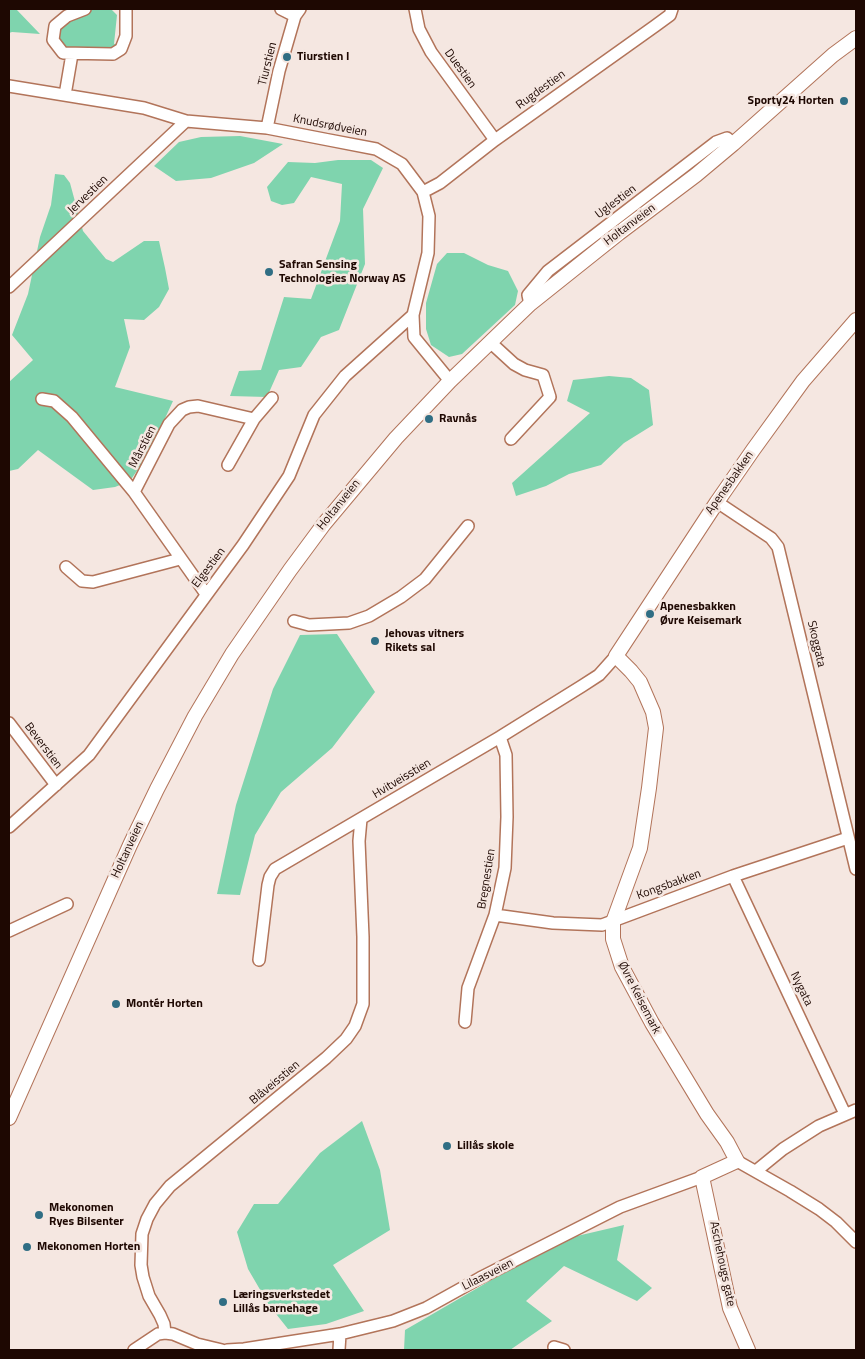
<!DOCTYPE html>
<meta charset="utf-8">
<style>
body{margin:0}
#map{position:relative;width:865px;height:1359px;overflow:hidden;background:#f5e7e1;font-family:"Titillium Web",sans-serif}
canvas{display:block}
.frame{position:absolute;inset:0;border:10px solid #1e0802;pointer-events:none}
</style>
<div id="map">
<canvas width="865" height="1359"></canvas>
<div class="frame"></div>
</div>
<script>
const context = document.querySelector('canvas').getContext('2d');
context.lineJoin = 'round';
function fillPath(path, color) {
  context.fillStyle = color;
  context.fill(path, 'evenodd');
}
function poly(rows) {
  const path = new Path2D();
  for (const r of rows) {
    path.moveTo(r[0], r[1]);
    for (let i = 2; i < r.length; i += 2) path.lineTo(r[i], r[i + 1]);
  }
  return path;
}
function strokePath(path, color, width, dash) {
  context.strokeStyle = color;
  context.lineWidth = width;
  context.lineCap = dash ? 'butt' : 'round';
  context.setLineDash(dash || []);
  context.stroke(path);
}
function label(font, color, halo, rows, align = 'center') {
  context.font = font + ' "Titillium Web",sans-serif';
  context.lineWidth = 5;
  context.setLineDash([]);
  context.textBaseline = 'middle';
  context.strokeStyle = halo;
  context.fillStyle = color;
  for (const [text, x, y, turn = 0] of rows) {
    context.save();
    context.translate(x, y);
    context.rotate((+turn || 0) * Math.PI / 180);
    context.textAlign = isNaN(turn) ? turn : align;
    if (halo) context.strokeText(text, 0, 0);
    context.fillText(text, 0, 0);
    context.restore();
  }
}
const green = poly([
 [9,9,16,9,40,34,12,32,9,33],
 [94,9,111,9,117,15,114,44,122,43,114,50,69,50,58,42,57,29,66,22],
 [240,136,283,144,254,163,211,178,176,181,154,166,179,142,201,137],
 [338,160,371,160,383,168,363,209,365,264,339,330,321,337,301,367,279,370,267,397,230,396,239,371,261,370,284,297,311,299,340,221,342,184,311,177,294,203,282,205,271,201,267,187,288,162,315,163],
 [55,174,64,175,70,183,83,231,106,259,113,262,144,241,159,241,165,268,169,289,159,307,144,320,124,319,130,347,115,387,173,401,149,453,130,481,115,487,93,490,38,450,18,469,9,471,9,382,33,360,12,335,28,294,40,237,51,205],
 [447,253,464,253,488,265,508,271,518,291,515,305,462,354,449,357,431,345,426,329,426,303,437,264],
 [609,376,631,378,649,390,653,425,624,443,601,465,569,474,546,486,516,496,512,483,590,413,567,401,573,380],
 [337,634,375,692,332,748,281,792,255,835,240,895,217,894,236,805,273,689,300,635],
 [362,1121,380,1170,390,1230,333,1265,364,1311,326,1324,288,1329,269,1305,248,1269,237,1232,254,1204,278,1204,320,1153],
 [624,1225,617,1260,652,1288,637,1301,564,1266,526,1301,552,1321,510,1350,404,1350,405,1330,493,1279,577,1236]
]);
const minor = poly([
 [85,9,67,16,55,26,53,40,63,53,113,54,121,49,126,36,126,9],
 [281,9,295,16],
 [415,9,419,29,431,52,495,140],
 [9,86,144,108,186,121,267,128,329,140,376,149,402,164,423,192,429,216,428,253,413,315,414,337,450,381],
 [65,95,72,54],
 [267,128,279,71,295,16,300,9],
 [423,192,440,183,495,140,655,26,670,15,672,9],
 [9,287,186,121],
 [530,304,528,295,548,271,716,142,727,138,733,144],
 [490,342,514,364,525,370,543,375,550,397,511,439],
 [42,399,54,401,72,417,134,492],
 [228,465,254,419,272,398],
 [717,502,771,538,778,547,856,869],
 [66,567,82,581,93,582,180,559],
 [206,594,134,492,169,424,182,410,189,407,198,406,254,419],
 [294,621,309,625,349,623,369,616,401,597,425,579,468,526],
 [9,723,56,785],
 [9,827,89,755,243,545,289,476,314,415,345,376,413,315],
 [733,876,845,1114],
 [495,915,553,923,602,925,733,876,848,838],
 [9,931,67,904],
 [259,960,268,885,270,877,275,869,500,737,582,686,599,675,616,656],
 [465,1022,468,988,495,915,505,868,507,817,506,755,500,737],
 [737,1161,790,1191,819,1209,836,1222,856,1242],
 [756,1171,783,1149,819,1126,856,1110],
 [165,1333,164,1324,160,1315,149,1296,143,1277,141,1265,142,1234,147,1219,155,1204,170,1186,326,1058,346,1039,355,1026,363,1004,363,937,359,841,361,819],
 [554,1347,564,1350],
 [134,1350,158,1334,165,1333,173,1334,197,1344,222,1350],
 [227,1350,244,1349,340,1334,393,1321,426,1308,480,1278,620,1207,702,1177],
 [339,1350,340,1334]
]);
const major = poly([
 [9,1118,130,845,157,789,195,716,232,654,290,570,324,524,396,438,450,381,530,304,619,233,696,175,733,144,833,55,856,38],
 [748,1350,730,1308,702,1177,737,1161,727,1142,707,1114,652,1023,622,967,613,939,613,922,640,848,649,788,656,728,653,712,640,682,631,671,616,656,717,502,753,450,803,381,856,320]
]);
const markers = [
 [287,57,5,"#306e84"],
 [844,101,5,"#306e84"],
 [269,272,5,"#306e84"],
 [429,419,5,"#306e84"],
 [650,614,5,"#306e84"],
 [375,641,5,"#306e84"],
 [116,1004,5,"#306e84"],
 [447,1146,5,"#306e84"],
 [39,1215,5,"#306e84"],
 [27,1247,5,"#306e84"],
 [223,1302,5,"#306e84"]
];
const poiNames = [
 ["Tiurstien I",297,57],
 ["Sporty24 Horten",834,101,"right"],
 ["Safran Sensing",279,265],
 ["Technologies Norway AS",279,279],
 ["Ravnås",439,419],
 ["Apenesbakken",660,607],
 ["Øvre Keisemark",660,621],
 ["Jehovas vitners",385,634],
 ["Rikets sal",385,648],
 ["Montér Horten",126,1004],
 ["Lillås skole",457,1146],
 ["Mekonomen",49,1208],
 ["Ryes Bilsenter",49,1222],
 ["Mekonomen Horten",37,1247],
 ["Læringsverkstedet",233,1295],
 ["Lillås barnehage",233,1309]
];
const streetNames = [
 ["Tiurstien",268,64,-76],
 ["Duestien",460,69,54],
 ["Rugdestien",541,90,-36],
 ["Knudsrødveien",330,126,11],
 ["Jervestien",88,195,-44],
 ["Uglestien",616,202,-37],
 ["Holtanveien",630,225,-37],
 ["Mårstien",143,447,-63],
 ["Apenesbakken",730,483,-55],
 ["Holtanveien",339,505,-51],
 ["Elgestien",209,568,-53],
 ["Skoggata",816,644,77],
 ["Beverstien",43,746,53],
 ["Hvitveisstien",402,779,-31],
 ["Holtanveien",128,850,-65],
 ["Bregnestien",487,879,-81],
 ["Kongsbakken",669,885,-20],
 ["Nygata",801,989,64],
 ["Øvre Keisemark",639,998,63],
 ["Blåveisstien",275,1083,-40],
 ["Aschehougs gate",722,1264,78],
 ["Lilaasveien",488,1275,-27]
];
fillPath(green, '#7fd4ae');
strokePath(minor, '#b2745a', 14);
strokePath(major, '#b2745a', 16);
strokePath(minor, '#fff', 11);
strokePath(major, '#fff', 14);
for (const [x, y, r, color] of markers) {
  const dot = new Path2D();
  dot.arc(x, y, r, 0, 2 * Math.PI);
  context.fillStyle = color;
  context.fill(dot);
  strokePath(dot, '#f5e7e1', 2);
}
label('bold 12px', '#1e0802', '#f5e7e1', poiNames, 'left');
label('12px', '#1e0802', '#f5e7e1', streetNames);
</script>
